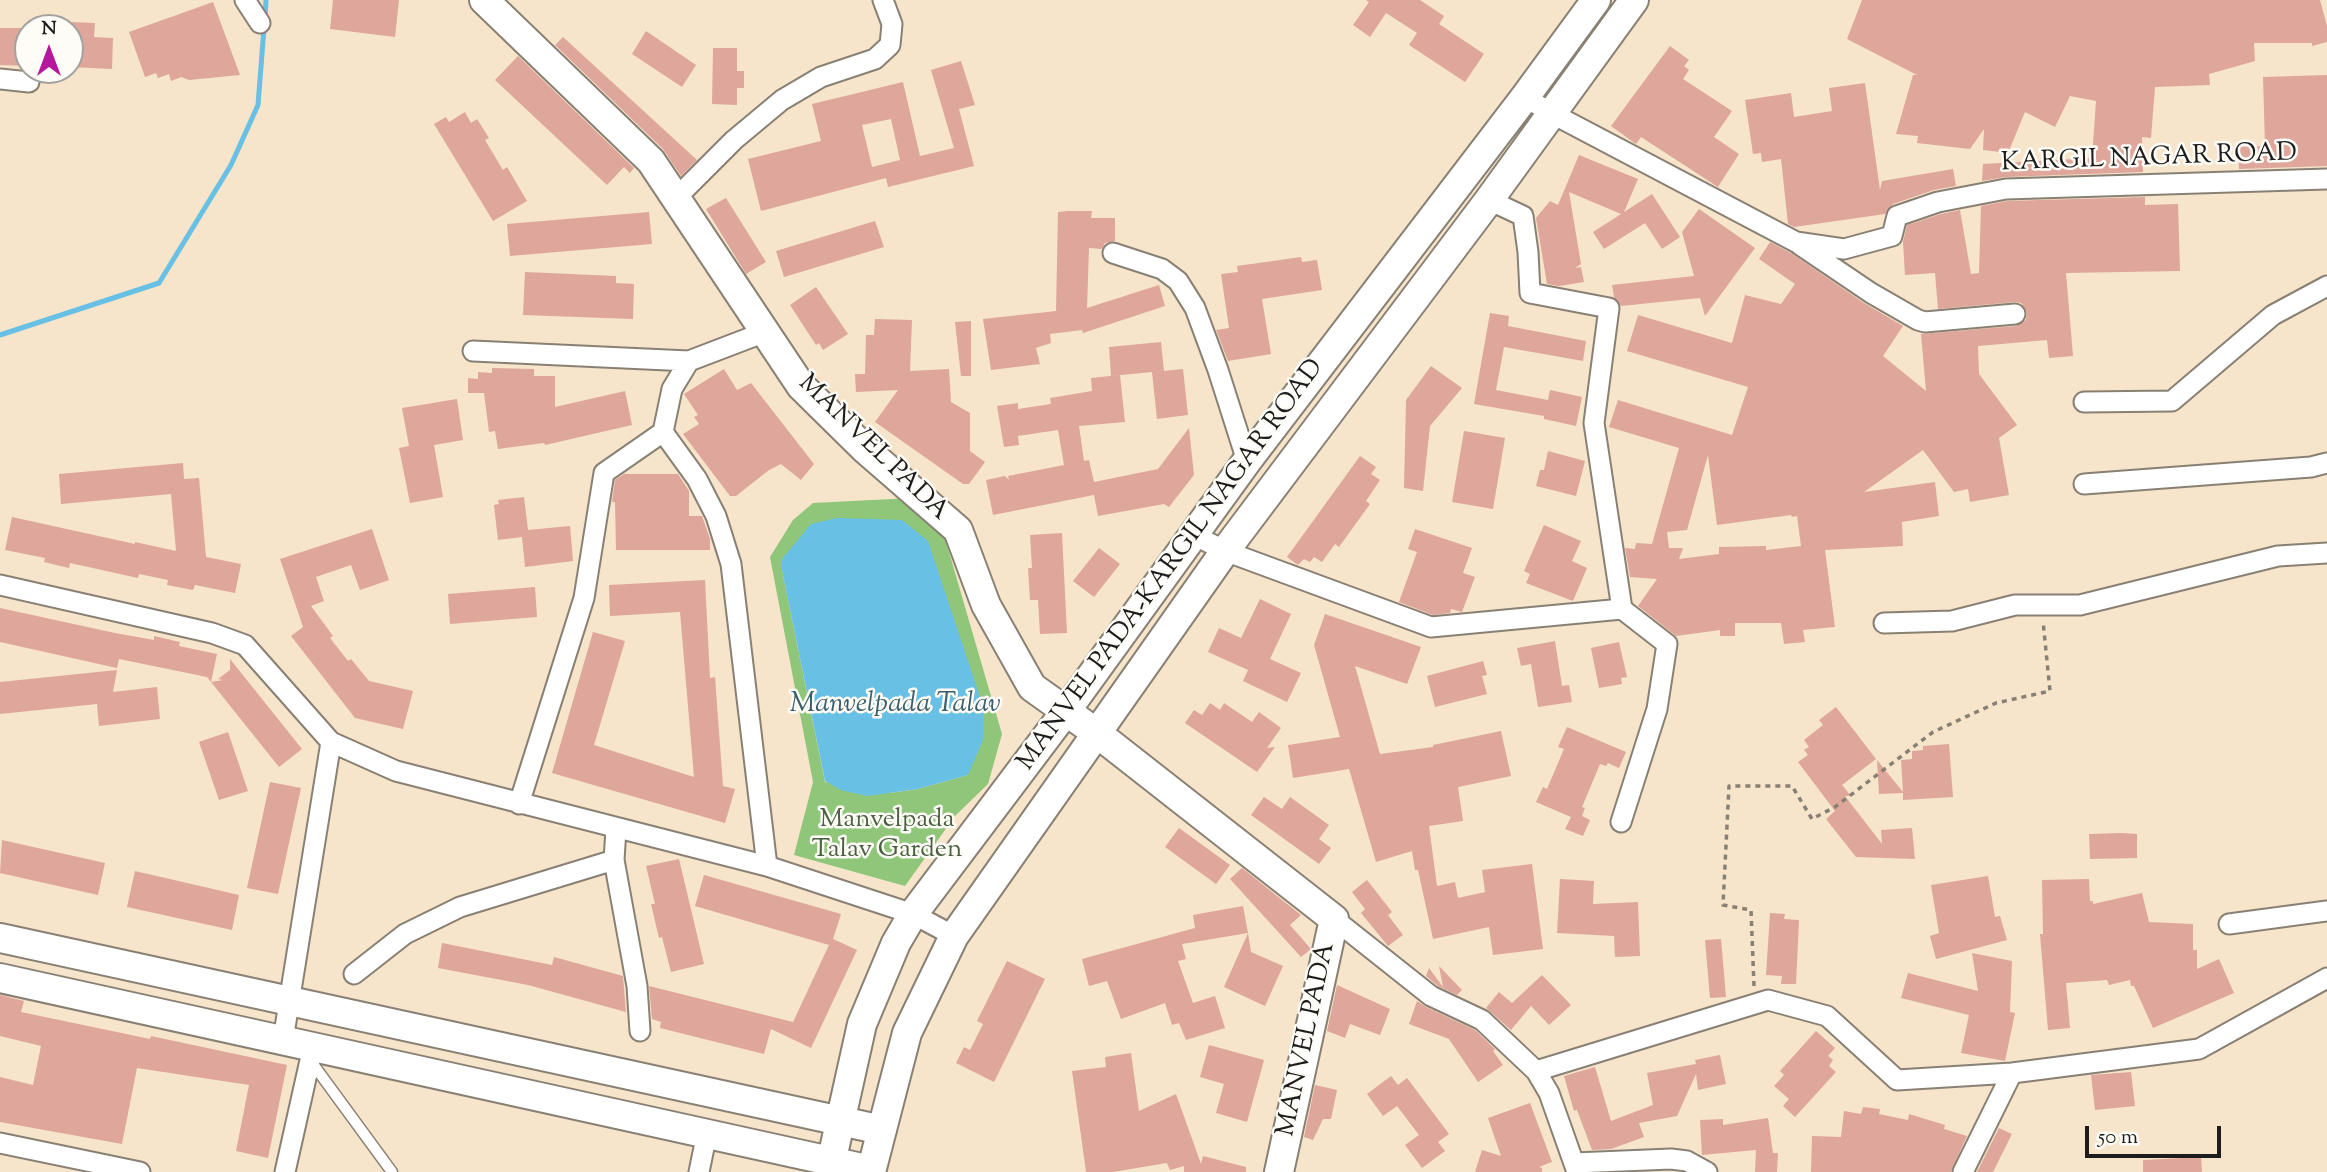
<!DOCTYPE html>
<style>
body{margin:0}
#map{position:relative;width:2327px;height:1172px;overflow:hidden;background:#f6e4cb;font-family:"Sorts Mill Goudy",serif}
canvas{display:block}
.north{position:absolute;left:14px;top:14px;width:70px;height:70px;box-sizing:border-box;background:#fdfcf7;border:2px solid #a3a29f;border-radius:50%;rotate:0deg;font-size:19px;font-weight:700;line-height:28px;text-align:center;color:#1c1c1c}
.north::after{content:'';display:block;margin:auto;width:24px;height:32px;background:#b5179e;clip-path:polygon(50% 0,100% 100%,50% 72%,0 100%)}
.scale{position:absolute;left:2085px;top:1126px;width:136px;height:32px;box-sizing:border-box;border:4px solid #1c1c1c;border-top:0;padding-left:9px;font-size:21px;line-height:24px;white-space:nowrap;color:#1c1c1c;-webkit-text-stroke:5px #fdfcf7;paint-order:stroke}
</style>
<div id="map">
<canvas width="2327" height="1172"></canvas>
<div class="north">N</div>
<div class="scale">50 m</div>
</div>
<script>
const context = document.querySelector('canvas').getContext('2d');
context.lineJoin = 'round';
function fillPath(path, color) {
  context.fillStyle = color;
  context.fill(path, 'evenodd');
}
function poly(rows) {
  const path = new Path2D();
  for (const r of rows) {
    path.moveTo(r[0], r[1]);
    for (let i = 2; i < r.length; i += 2) path.lineTo(r[i], r[i + 1]);
  }
  return path;
}
function strokePath(path, color, width, dash) {
  context.strokeStyle = color;
  context.lineWidth = width;
  context.lineCap = dash ? 'butt' : 'round';
  context.setLineDash(dash || []);
  context.stroke(path);
}
function label(font, color, halo, rows, align = 'center') {
  context.font = font + ' "Sorts Mill Goudy",serif';
  context.lineWidth = 5;
  context.setLineDash([]);
  context.textBaseline = 'middle';
  context.strokeStyle = halo;
  context.fillStyle = color;
  for (const [text, x, y, turn = 0] of rows) {
    context.save();
    context.translate(x, y);
    context.rotate((+turn || 0) * Math.PI / 180);
    context.textAlign = isNaN(turn) ? turn : align;
    if (halo) context.strokeText(text, 0, 0);
    context.fillText(text, 0, 0);
    context.restore();
  }
}
const green = poly([
 [912,498,942,528,1002,734,988,784,955,816,905,886,794,855,813,782,770,557,793,520,813,503],
 [782,559,968,775,918,789,890,793,825,782,782,570]
]);
const water = poly([
 [837,518,902,520,928,541,983,706,983,740,968,775,918,789,867,796,841,790,825,781,782,570,782,559,811,524]
]);
const stream = poly([
 [265,18,266,0],
 [0,335,159,283,231,165,258,105,264,28]
]);
const building = poly([
 [333,0,399,0,395,37,330,29],
 [1366,0,1420,0,1444,16,1439,24,1484,54,1465,82,1409,45,1417,33,1386,13,1370,37,1353,25,1369,2],
 [1862,0,2320,0,2327,26,2327,42,2312,46,2312,43,2254,43,2255,61,2209,74,2210,85,2155,87,2151,138,2142,137,2143,172,2006,177,1982,181,1983,164,2092,158,2096,101,2070,96,2055,127,2025,112,2008,153,1983,150,1984,129,1970,149,1917,143,1918,136,1896,134,1913,75,1917,75,1847,39],
 [213,2,240,75,189,80,181,77,171,81,169,74,158,78,156,73,145,77,129,32],
 [70,22,95,23,94,37,113,38,112,69,70,67],
 [0,28,28,28,28,66,0,65],
 [646,31,696,65,682,87,632,54],
 [563,37,697,160,681,176,663,149,555,45],
 [1670,46,1689,60,1684,66,1689,70,1683,79,1732,111,1714,137,1739,154,1718,187,1641,137,1636,144,1611,126],
 [713,48,737,48,737,71,744,71,744,88,737,88,737,105,712,104],
 [518,56,634,168,630,173,624,167,607,185,495,80],
 [961,61,975,105,959,109,974,166,888,187,886,178,761,211,748,159,821,141,812,104,903,82,920,156,954,148,931,70],
 [891,119,900,160,872,167,862,125],
 [2327,75,2327,166,2239,169,2238,147,2265,146,2263,77],
 [1865,83,1880,190,1882,181,1953,169,1956,186,1934,190,1893,204,1885,214,1794,227,1788,224,1781,159,1762,162,1761,153,1753,154,1745,100,1791,93,1794,117,1832,111,1829,88],
 [465,112,471,123,477,119,489,138,485,140,503,170,507,167,527,201,493,221,434,124,446,117,449,122],
 [1579,155,1638,179,1624,212,1652,194,1680,237,1662,249,1645,223,1604,249,1593,232,1621,214,1569,192,1581,264,1575,268,1581,267,1584,282,1559,286,1547,284,1536,218,1550,201,1558,205],
 [2145,197,2145,205,2178,204,2180,271,2066,273,2073,356,2049,358,2047,340,1978,346,1979,374,2017,425,1999,438,2009,495,1970,502,1968,489,1954,492,1923,450,1864,492,1935,482,1939,516,1902,522,1903,546,1825,550,1835,627,1803,630,1805,642,1784,644,1781,623,1735,623,1735,636,1720,636,1720,630,1676,636,1638,606,1657,579,1630,577,1625,548,1635,549,1636,543,1652,544,1679,448,1609,427,1618,400,1732,435,1748,387,1627,351,1638,315,1732,343,1745,295,1781,304,1795,284,1759,259,1770,242,1791,253,1864,303,1903,326,1883,356,1926,391,1921,334,2016,326,2026,320,2027,312,2021,303,2015,302,1938,309,1935,273,1905,275,1903,242,1907,225,1941,214,1960,210,1971,274,1979,273,1981,206,2007,201],
 [1708,455,1717,525,1791,515,1792,517,1797,516,1801,546,1766,550,1766,546,1719,547,1719,554,1679,559,1683,548,1669,548,1667,532,1687,530],
 [726,198,766,262,746,274,706,209],
 [1699,209,1755,248,1705,316,1700,298,1621,306,1614,297,1612,285,1694,276,1682,232],
 [1068,211,1092,211,1091,218,1115,218,1115,241,1105,243,1102,249,1089,248,1087,308,1159,285,1165,306,1083,333,1082,330,1050,334,1051,343,1036,348,1040,364,991,370,983,319,1056,311,1058,212],
 [649,212,652,244,510,256,507,224],
 [875,221,884,247,784,277,776,251],
 [1301,257,1302,262,1317,260,1322,290,1262,299,1271,354,1228,361,1216,330,1229,328,1221,274,1238,272,1237,266],
 [525,272,616,276,616,283,634,284,633,319,523,315],
 [816,287,848,334,823,350,819,343,816,345,790,305],
 [1490,313,1509,316,1508,326,1586,341,1583,361,1504,347,1496,390,1548,400,1550,390,1582,397,1576,426,1544,419,1544,416,1474,404],
 [875,319,912,320,910,371,949,369,951,402,970,413,970,451,985,462,969,484,963,484,875,422,898,390,856,392,855,374,865,374,866,335,874,335],
 [971,321,971,376,961,376,955,322],
 [1161,342,1164,371,1183,369,1188,415,1157,419,1152,372,1111,376,1109,347],
 [1431,366,1462,388,1430,426,1423,491,1404,488,1406,400],
 [492,368,534,369,534,376,555,376,555,407,625,391,632,425,545,445,544,443,498,449,495,431,489,432,484,393,468,393,468,378,478,379,478,372,492,373],
 [724,369,737,390,751,383,814,464,801,480,781,464,769,470,736,496,730,496,683,434,699,424,694,417,698,415,684,394],
 [1120,375,1125,422,1079,426,1084,461,1089,460,1094,482,1158,469,1189,428,1194,475,1169,507,1164,504,1098,516,1094,495,993,515,986,480,1005,476,1009,480,1008,476,1064,465,1058,430,1018,436,1019,445,1004,447,997,406,1018,403,1018,409,1051,404,1050,398,1092,391,1091,378],
 [457,399,463,440,434,445,443,497,410,503,399,448,409,446,402,408],
 [1464,431,1505,438,1493,509,1452,502],
 [1548,451,1585,461,1576,496,1536,486,1540,470,1544,470],
 [1360,456,1376,467,1371,474,1380,480,1366,501,1370,504,1339,547,1335,544,1322,562,1314,557,1310,562,1304,559,1298,565,1287,557],
 [183,463,184,479,199,478,206,557,241,564,235,593,195,585,193,590,167,585,168,580,139,574,138,578,70,563,69,568,44,562,45,558,5,550,12,517,135,544,135,542,176,551,171,494,61,504,59,474],
 [624,474,678,474,689,491,689,516,702,516,710,539,710,550,616,550,615,502,612,502,615,480],
 [524,497,528,530,570,526,573,561,525,567,522,537,498,540,494,505,499,504,498,500],
 [1544,525,1581,541,1572,561,1587,568,1573,601,1526,583,1530,574,1524,571],
 [372,529,389,580,360,590,351,565,316,577,324,601,311,606,333,636,330,638,348,661,351,659,369,681,413,691,403,729,355,718,291,636,303,627,280,559],
 [1415,529,1472,548,1463,573,1475,577,1462,612,1451,609,1450,613,1433,615,1399,602,1417,552,1408,549],
 [1062,533,1067,633,1040,634,1038,600,1030,600,1028,568,1032,568,1030,535],
 [1099,548,1120,564,1094,597,1073,581],
 [705,580,710,678,715,677,723,786,735,789,725,823,552,773,593,632,625,641,594,745,694,777,680,612,610,616,609,585],
 [535,587,537,617,450,624,448,594],
 [1260,599,1291,614,1270,659,1301,673,1287,702,1243,681,1248,670,1208,652,1219,628,1241,638],
 [0,608,115,633,154,640,154,636,180,642,179,646,217,654,211,682,223,680,218,679,230,670,230,659,302,749,279,767,207,677,119,659,117,668,0,642],
 [1325,614,1421,647,1407,684,1355,666,1380,754,1433,747,1433,745,1501,731,1511,776,1458,787,1463,821,1429,826,1437,886,1455,882,1458,898,1485,892,1482,870,1532,864,1543,949,1493,955,1489,927,1433,939,1418,870,1415,870,1412,851,1376,862,1349,769,1293,778,1288,745,1340,737,1314,645],
 [1555,641,1562,686,1569,685,1572,702,1538,707,1531,664,1521,666,1517,648],
 [1619,642,1627,677,1621,678,1622,684,1599,688,1591,648],
 [1483,661,1487,675,1482,676,1487,694,1435,707,1427,676],
 [117,670,113,692,157,687,160,719,99,726,97,704,0,714,0,682],
 [1210,703,1220,710,1224,703,1252,722,1259,712,1281,728,1267,748,1275,747,1257,772,1185,723,1194,710,1202,715],
 [1836,707,1876,759,1842,785,1851,796,1845,796,1882,844,1881,830,1912,828,1915,859,1856,857,1826,819,1835,811,1798,762,1808,755,1804,750,1809,747,1804,740,1823,725,1819,720],
 [1567,727,1626,752,1619,768,1608,763,1606,766,1600,764,1582,807,1585,808,1582,816,1590,820,1583,836,1565,829,1571,817,1536,802,1543,787,1547,789,1564,749,1558,747],
 [228,732,248,791,219,800,199,742],
 [1949,744,1953,797,1903,800,1903,793,1879,794,1877,760,1903,792,1901,760,1912,759,1912,751,1923,750,1923,746],
 [270,782,301,788,278,894,247,888],
 [1264,797,1282,809,1290,797,1329,825,1319,839,1331,848,1319,864,1251,815],
 [1179,828,1230,865,1216,884,1165,847],
 [2122,833,2137,834,2137,858,2090,859,2089,834],
 [2,840,105,863,98,895,0,873],
 [679,859,704,964,671,972,662,937,659,938,651,904,655,904,646,866],
 [1242,868,1301,915,1290,925,1311,949,1301,957,1230,879],
 [135,871,239,895,232,930,127,907],
 [704,875,841,914,833,939,857,950,811,1048,771,1029,764,1054,660,1028,661,1022,652,1019,649,986,793,1022,829,945,695,906],
 [1988,876,1995,917,2000,916,2007,940,1936,959,1930,936,1939,933,1931,885],
 [1560,879,1594,881,1593,904,1638,902,1640,956,1615,957,1614,936,1557,933],
 [2089,879,2090,901,2093,901,2093,904,2142,893,2149,922,2193,924,2193,950,2197,950,2197,969,2219,959,2234,993,2153,1028,2134,986,2131,986,2130,980,2109,985,2107,980,2066,983,2070,1028,2048,1030,2040,934,2043,934,2042,880],
 [1367,880,1392,912,1388,915,1403,935,1388,946,1361,913,1365,909,1352,892],
 [1243,906,1248,933,1182,944,1186,959,1178,961,1193,1003,1215,996,1225,1028,1186,1040,1179,1023,1172,1025,1165,1003,1121,1019,1107,981,1089,986,1082,959,1195,928,1193,915],
 [1770,913,1785,914,1784,919,1799,920,1796,984,1781,984,1782,976,1766,975],
 [1248,933,1251,952,1283,966,1265,1006,1224,987],
 [1721,939,1726,997,1710,998,1705,940],
 [442,943,552,965,554,957,623,976,626,1012,528,985,438,968],
 [1972,953,2012,961,2010,1012,2015,1013,2005,1061,1961,1053,1969,1015,1901,998,1908,973,1978,991],
 [1007,961,1045,979,994,1082,956,1063,964,1047,970,1050,983,1024,977,1021],
 [1439,966,1462,990,1457,995,1438,986,1426,976,1429,968,1443,987],
 [1542,975,1571,1005,1549,1025,1531,1006,1511,1030,1486,1008,1499,992,1512,1003],
 [1337,985,1390,1009,1380,1035,1350,1024,1345,1038,1327,1031],
 [0,995,24,1001,21,1012,150,1039,151,1036,287,1065,268,1158,236,1151,249,1085,137,1068,122,1144,0,1122,0,1077,33,1085,41,1046,0,1036],
 [1417,1001,1426,1007,1475,1030,1495,1049,1493,1051,1503,1065,1478,1082,1449,1039,1409,1024],
 [1816,1031,1835,1048,1828,1056,1833,1060,1829,1066,1836,1072,1795,1117,1783,1106,1789,1099,1774,1086,1784,1075,1780,1071],
 [1209,1045,1264,1060,1247,1122,1216,1113,1224,1084,1200,1077],
 [1131,1053,1139,1111,1176,1094,1201,1164,1203,1156,1246,1167,1246,1172,1184,1172,1184,1166,1170,1170,1167,1163,1113,1172,1086,1172,1072,1071,1106,1067,1105,1057],
 [1720,1055,1726,1084,1698,1090,1696,1074,1677,1116,1639,1123,1644,1137,1611,1149,1592,1150,1577,1110,1574,1111,1564,1076,1595,1067,1611,1121,1653,1105,1647,1073,1696,1064,1695,1060],
 [2131,1072,2135,1106,2095,1110,2091,1075],
 [1391,1076,1398,1085,1407,1078,1449,1134,1438,1142,1445,1151,1422,1168,1405,1145,1419,1135,1397,1106,1383,1116,1367,1094],
 [1315,1085,1337,1090,1331,1119,1323,1119,1313,1140,1304,1137],
 [1530,1103,1552,1162,1539,1167,1542,1168,1542,1172,1475,1172,1482,1150,1501,1156,1488,1118],
 [1863,1107,1880,1109,1879,1114,1908,1120,1909,1114,1945,1125,1944,1129,1967,1136,1951,1172,1811,1172,1812,1136,1841,1137,1844,1111,1861,1114],
 [1768,1118,1773,1153,1778,1153,1777,1172,1755,1172,1756,1150,1702,1155,1700,1120,1723,1119,1723,1125],
 [1999,1128,2012,1134,1993,1172,1977,1172],
 [2201,1157,2202,1172,2143,1172,2143,1160]
]);
const path = poly([
 [1754,986,1751,910,1723,905,1729,786,1792,786,1812,819,1835,807,1933,732,1996,703,2050,691,2043,621]
]);
const lane = poly([
 [310,1060,392,1172]
]);
const street = poly([
 [245,0,260,23],
 [0,79,29,82],
 [1525,97,1551,113,1796,242,1844,249,1892,236,1897,216,1938,202,2006,189,2327,179],
 [676,198,734,140,782,100,821,77,875,59,890,45,892,24,883,0],
 [1489,200,1523,216,1528,252,1530,293,1609,308,1594,423,1622,609],
 [1800,245,1871,293,1918,320,1925,322,2015,314],
 [1113,253,1162,269,1178,281,1195,308,1218,370,1247,461],
 [473,351,689,361],
 [2084,402,2172,401,2273,315,2327,286],
 [663,432,697,479,716,516,731,564,767,866],
 [2084,484,2311,467,2327,463],
 [1194,535,1225,551,1431,627,1622,609,1667,644,1657,709,1621,822],
 [0,585,212,633,245,645,331,742,396,771,767,866,913,914,954,936],
 [1884,623,1952,621,2015,605,2080,605,2278,556,2327,553],
 [519,804,584,598,604,473,663,432,672,389,689,361,765,332],
 [614,860,637,986,640,1031],
 [1334,919,1431,996,1482,1020,1536,1071,1549,1093,1577,1172],
 [2229,924,2327,911],
 [354,974,405,934,460,907,614,860,616,829],
 [283,1040,331,742],
 [1536,1071,1768,1000,1827,1016,1897,1080,2012,1073,2199,1049,2327,978],
 [0,1143,140,1172],
 [1574,1163,1671,1159,1687,1161,1707,1172],
 [285,1172,313,1047],
 [699,1172,707,1133],
 [1963,1172,2012,1073]
]);
const secondary = poly([
 [484,0,651,161,801,386,866,450,958,530,986,605,1032,687,1098,734,1334,919,1279,1172],
 [0,938,882,1130],
 [0,978,871,1170],
 [829,1172,862,1024,896,943,913,914,1066,711,1247,461,1525,97,1596,0],
 [871,1172,907,1033,954,936,1225,551,1489,200,1634,0]
]);
const streetNames = [
 ["KARGIL NAGAR ROAD",2149,160,-2],
 ["MANVEL PADA",872,449,44],
 ["MANVEL PADA-KARGIL NAGAR ROAD",1172,566,-54],
 ["MANVEL PADA",1308,1040,-78]
];
const parkNames = [
 ["Manvelpada",887,822],
 ["Talav Garden",887,852]
];
const waterNames = [
 ["Manvelpada Talav",895,706]
];
fillPath(green, '#8fc679');
fillPath(water, '#68c0e5');
strokePath(stream, '#68c0e5', 5);
fillPath(building, '#dfa69b');
strokePath(lane, '#898074', 13);
strokePath(street, '#898074', 23);
strokePath(secondary, '#898074', 32);
strokePath(path, '#898074', 3.5, [5, 5]);
strokePath(lane, '#fff', 10);
strokePath(street, '#fff', 19);
strokePath(secondary, '#fff', 28);
label('26px', '#1c1c1c', '#fdfcf7', streetNames);
label('26px', '#4a6041', '#fdfcf7', parkNames);
label('italic 28px', '#3a5e6c', '#fdfcf7', waterNames);
</script>
